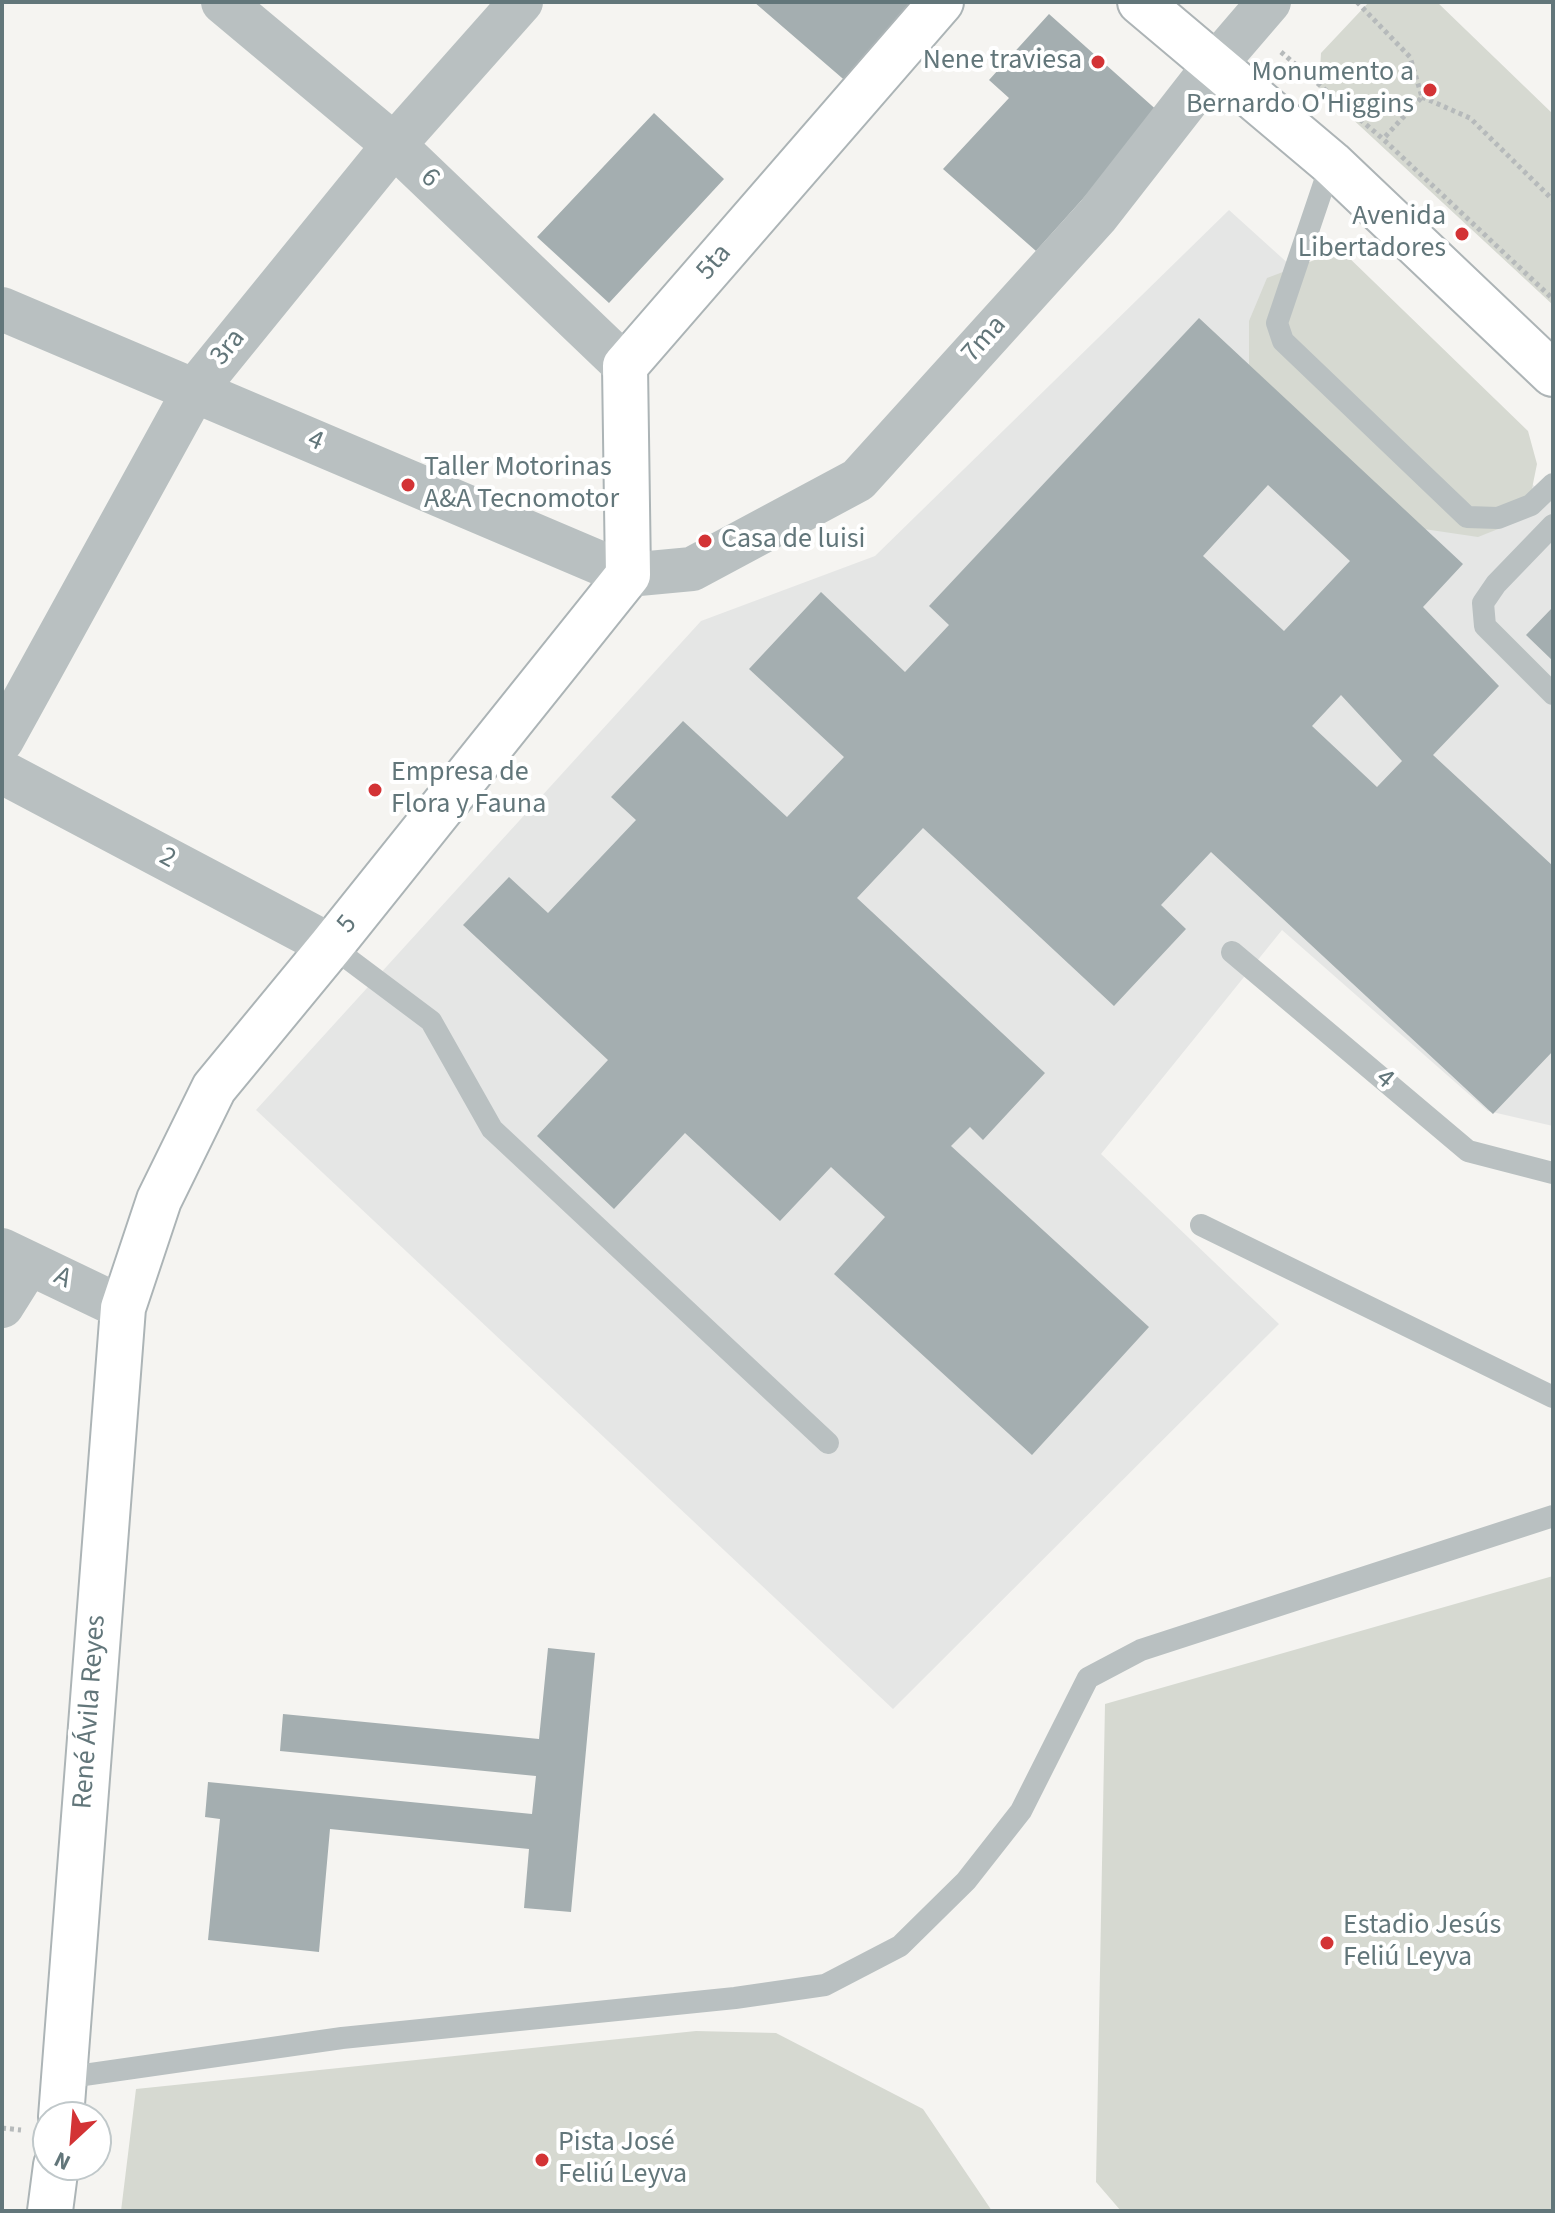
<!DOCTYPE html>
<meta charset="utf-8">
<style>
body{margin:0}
#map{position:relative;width:1555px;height:2213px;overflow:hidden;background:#f5f4f1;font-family:"Source Sans 3",sans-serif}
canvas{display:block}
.frame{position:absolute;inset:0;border:4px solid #62767a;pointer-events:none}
.north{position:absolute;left:32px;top:2101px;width:80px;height:80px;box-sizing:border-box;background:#fff;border:2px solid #c0c8ca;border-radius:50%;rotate:206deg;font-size:22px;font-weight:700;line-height:32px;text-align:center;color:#62767a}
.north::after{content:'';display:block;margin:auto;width:28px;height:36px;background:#d33335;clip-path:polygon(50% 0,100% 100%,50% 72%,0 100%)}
</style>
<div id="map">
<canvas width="1555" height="2213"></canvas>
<div class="frame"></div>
<div class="north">N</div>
</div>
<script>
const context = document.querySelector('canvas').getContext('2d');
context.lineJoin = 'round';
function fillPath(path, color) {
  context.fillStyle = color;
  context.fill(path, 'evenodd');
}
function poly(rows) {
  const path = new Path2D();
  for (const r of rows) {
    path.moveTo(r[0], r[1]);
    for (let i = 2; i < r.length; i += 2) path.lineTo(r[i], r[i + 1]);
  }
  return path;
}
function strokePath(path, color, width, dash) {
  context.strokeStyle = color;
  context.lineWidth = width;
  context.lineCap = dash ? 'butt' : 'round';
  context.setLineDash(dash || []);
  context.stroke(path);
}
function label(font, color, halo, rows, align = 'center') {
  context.font = font + ' "Source Sans 3",sans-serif';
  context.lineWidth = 8;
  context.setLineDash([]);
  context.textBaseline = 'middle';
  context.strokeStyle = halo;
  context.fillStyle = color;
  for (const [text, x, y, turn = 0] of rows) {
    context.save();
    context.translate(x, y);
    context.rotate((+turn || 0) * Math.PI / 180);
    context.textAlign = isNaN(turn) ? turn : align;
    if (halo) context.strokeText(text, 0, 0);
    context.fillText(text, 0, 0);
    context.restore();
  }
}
const built = poly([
 [1229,210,1553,503,1553,1126,1488,1111,1282,930,1101,1154,1279,1324,893,1709,256,1110,701,621,875,556]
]);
const green = poly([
 [1369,2,1437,2,1553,114,1553,305,1319,88,1321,53],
 [1341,250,1528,431,1537,464,1526,518,1478,537,1424,529,1249,365,1249,321,1267,278],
 [1553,1576,1553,2211,1121,2211,1096,2182,1105,1704],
 [696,2031,776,2033,923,2109,992,2211,121,2211,136,2089]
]);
const building = poly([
 [754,2,920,2,849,84],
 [1049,14,1160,113,1036,251,943,169,1009,98,989,80],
 [654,113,724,179,609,303,537,237],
 [1199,318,1463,564,1423,607,1499,686,1433,755,1553,866,1553,1051,1493,1114,1211,852,1161,905,1186,929,1114,1006,923,828,857,898,1045,1073,983,1140,970,1127,951,1146,1149,1327,1032,1455,834,1274,885,1217,831,1167,780,1221,685,1133,614,1209,537,1136,608,1060,463,925,509,877,548,913,636,820,611,797,683,721,787,817,844,757,749,669,821,592,905,672,949,625,929,606],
 [1268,485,1350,561,1284,631,1203,556],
 [1341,695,1402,761,1377,787,1312,726],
 [1553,607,1553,661,1526,635],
 [548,1648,595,1653,571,1912,524,1908,529,1849,330,1829,319,1952,208,1940,220,1819,205,1817,208,1782,532,1814,536,1776,280,1751,283,1714,539,1739]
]);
const path = poly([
 [1357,2,1410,57,1422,97,1383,139],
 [1281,52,1383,139,1553,299],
 [1422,97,1470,118,1553,200],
 [2,2128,21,2130]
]);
const lane = poly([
 [1331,163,1277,323,1283,341,1467,517,1498,518,1531,505,1553,484],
 [1553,525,1496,584,1483,603,1485,626,1553,694],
 [331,946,431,1021,492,1129,828,1443],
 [1232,952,1468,1151,1553,1173],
 [1201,1225,1553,1397],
 [63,2078,342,2038,735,1998,825,1985,900,1946,966,1881,1021,1811,1088,1678,1141,1650,1553,1516]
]);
const street = poly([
 [223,2,394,145,625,366],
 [2,309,628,575,692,569,858,480,1097,216,1214,66,1269,2],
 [2,740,194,391,394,145,521,2],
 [2,772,331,946],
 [2,1250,123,1308],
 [2,1306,29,1263]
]);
const secondary = poly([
 [61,2117,123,1308,159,1200,214,1088,331,946,628,575,625,366,941,2],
 [50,2211,56,2165]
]);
const primary = poly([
 [1140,2,1331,163,1553,374]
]);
const markers = [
 [1098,62,8,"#d33335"],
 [1430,90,8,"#d33335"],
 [1462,234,8,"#d33335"],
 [408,485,8,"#d33335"],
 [705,541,8,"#d33335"],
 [375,790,8,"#d33335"],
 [1327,1943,8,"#d33335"],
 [542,2160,8,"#d33335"]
];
const poiNames = [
 ["Nene traviesa",1082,62,"right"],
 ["Monumento a",1414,74,"right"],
 ["Bernardo O'Higgins",1414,106,"right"],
 ["Avenida",1446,218,"right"],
 ["Libertadores",1446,250,"right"],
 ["Taller Motorinas",424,469],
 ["A&A Tecnomotor",424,501],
 ["Casa de luisi",721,541],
 ["Empresa de",391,774],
 ["Flora y Fauna",391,806],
 ["Estadio Jesús",1343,1927],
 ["Feliú Leyva",1343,1959],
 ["Pista José",558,2144],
 ["Feliú Leyva",558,2176]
];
const streetNames = [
 ["6",429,179,44],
 ["5ta",715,263,-49],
 ["7ma",985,340,-48],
 ["3ra",229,348,-51],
 ["4",315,442,23],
 ["2",167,859,28],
 ["5",348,925,-51],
 ["4",1384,1080,40],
 ["A",62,1279,26],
 ["René Ávila Reyes",91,1712,-86]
];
fillPath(built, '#e5e6e5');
fillPath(green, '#d6d9d1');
fillPath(building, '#a4aeb0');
strokePath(secondary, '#acb4b6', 48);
strokePath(primary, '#adb4b6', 48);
strokePath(path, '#b6babb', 5, [4, 4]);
strokePath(lane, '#b9c0c1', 22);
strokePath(street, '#b9c0c1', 44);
strokePath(secondary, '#fff', 44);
strokePath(primary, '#fff', 44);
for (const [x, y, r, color] of markers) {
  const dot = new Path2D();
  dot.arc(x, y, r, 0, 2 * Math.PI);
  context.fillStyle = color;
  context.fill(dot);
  strokePath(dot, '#fff', 3);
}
label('28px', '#62767a', '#fff', poiNames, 'left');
label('28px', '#62767a', '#fff', streetNames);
</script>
